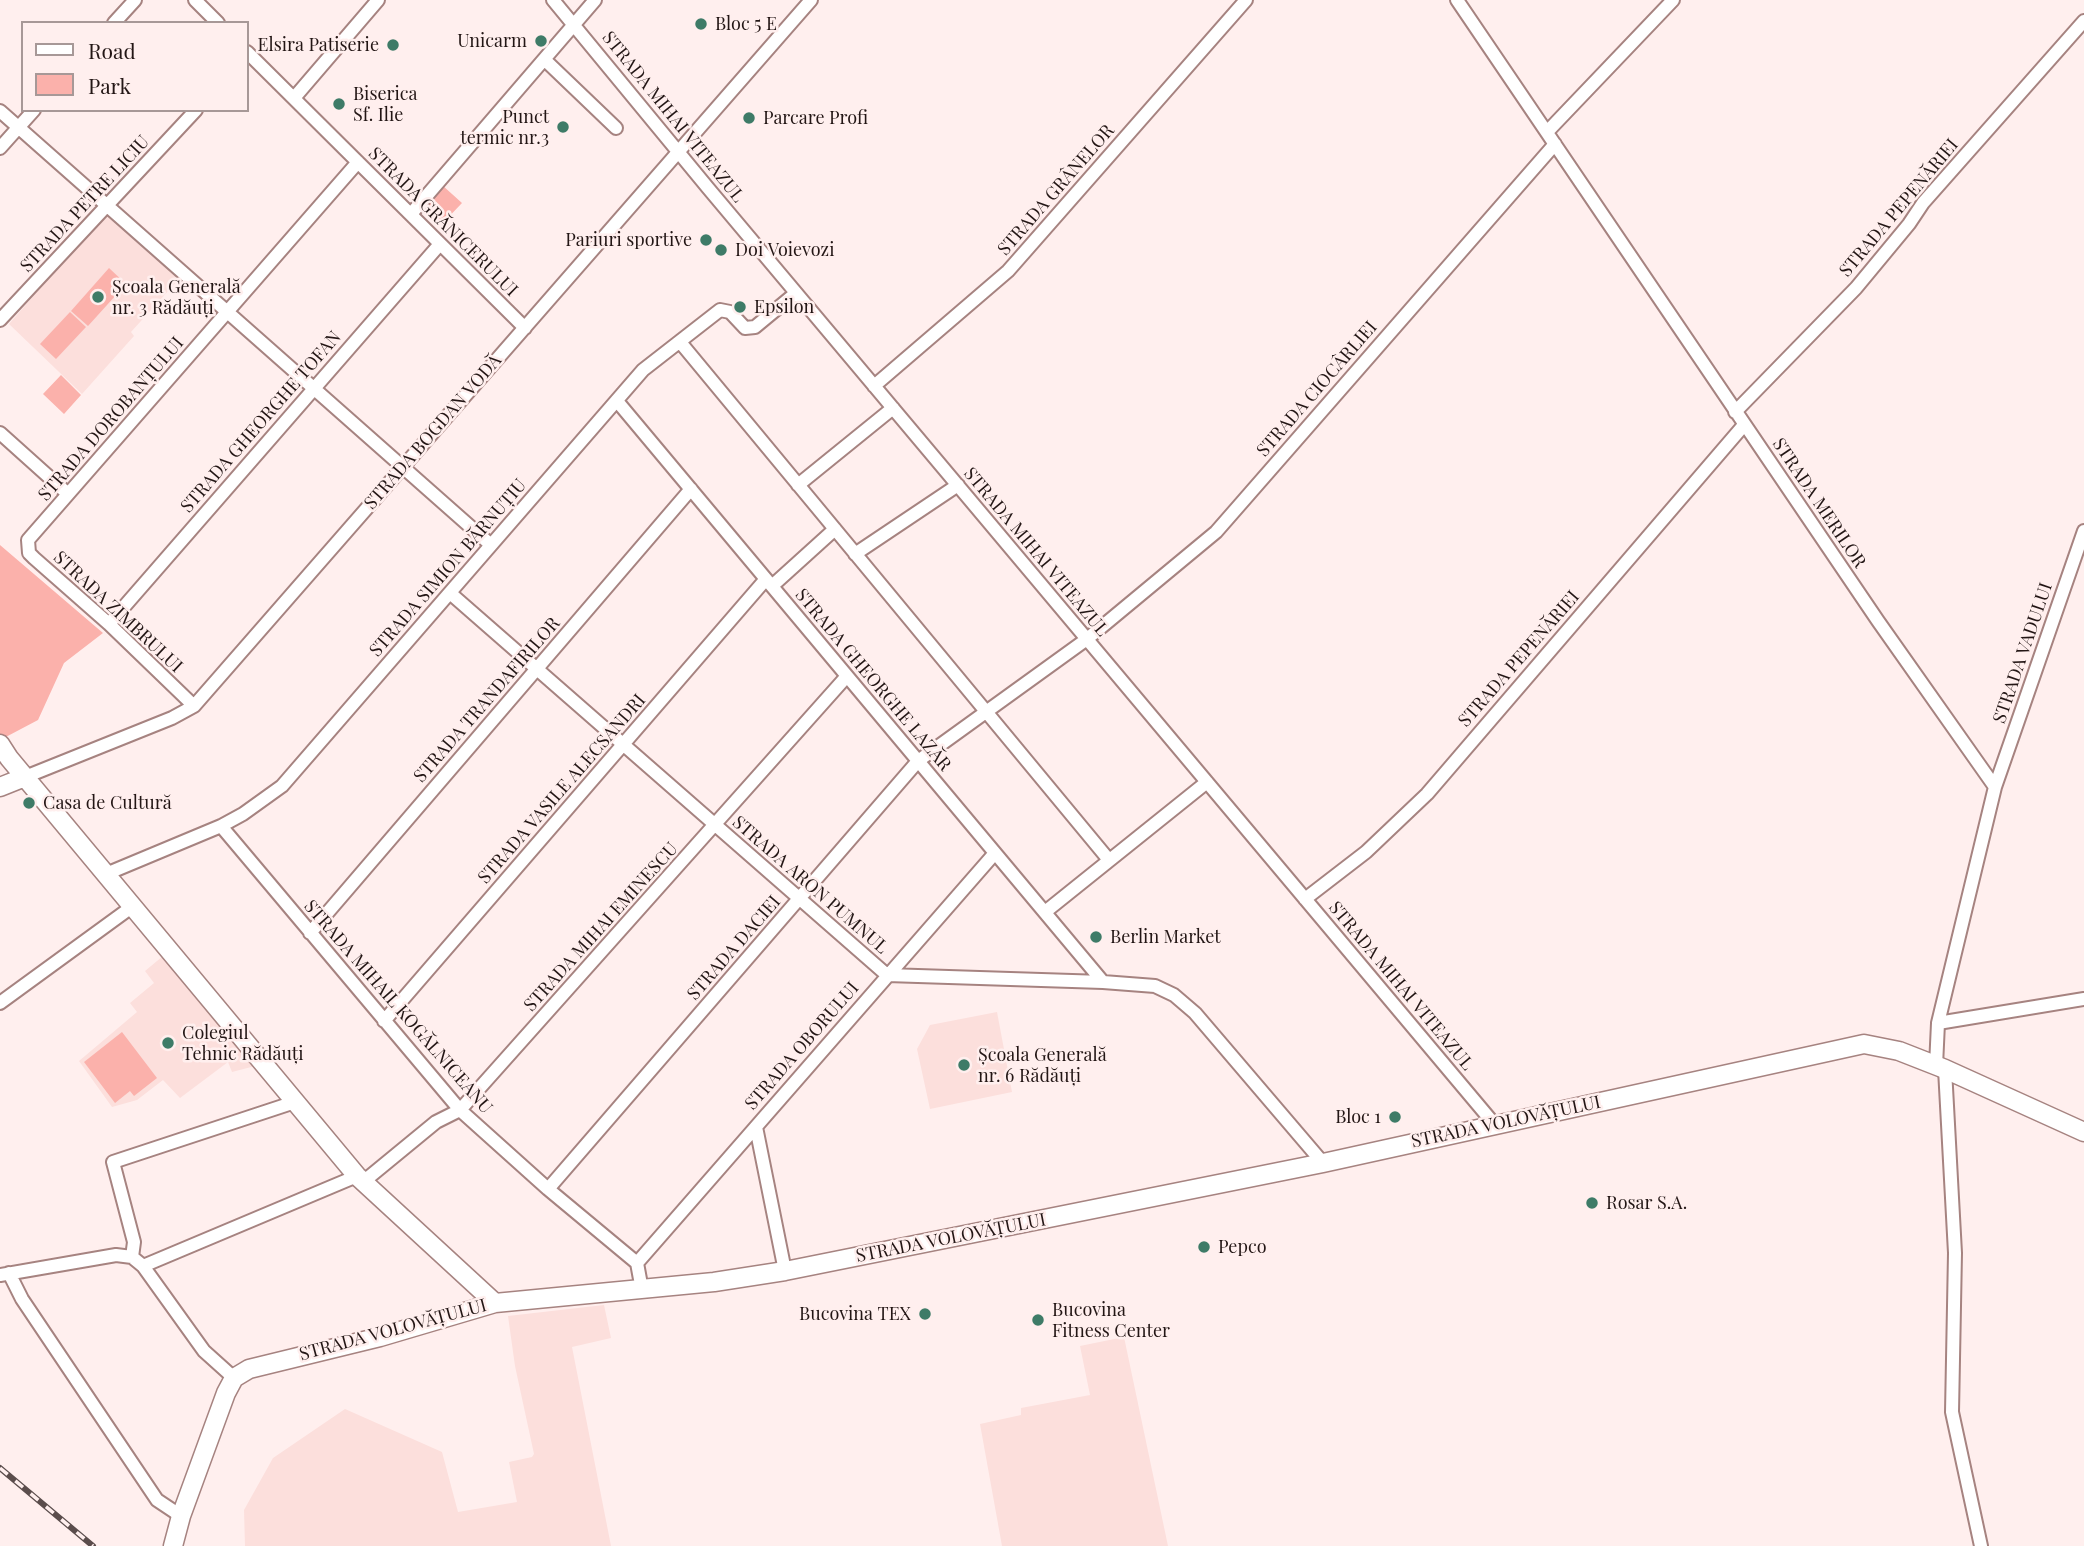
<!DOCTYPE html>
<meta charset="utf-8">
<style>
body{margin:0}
#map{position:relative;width:2084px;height:1546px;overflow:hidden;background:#ffefee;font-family:"Playfair Display",serif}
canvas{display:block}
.legend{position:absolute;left:21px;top:21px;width:228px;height:91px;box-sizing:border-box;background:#ffefee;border:2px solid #a79897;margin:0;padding:9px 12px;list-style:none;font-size:21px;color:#231615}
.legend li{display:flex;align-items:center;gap:14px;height:35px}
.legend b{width:35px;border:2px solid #a79897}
</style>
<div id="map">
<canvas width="2084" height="1546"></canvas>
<ul class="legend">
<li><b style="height:9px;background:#fff"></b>Road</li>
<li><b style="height:19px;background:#fbb1ab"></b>Park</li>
</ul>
</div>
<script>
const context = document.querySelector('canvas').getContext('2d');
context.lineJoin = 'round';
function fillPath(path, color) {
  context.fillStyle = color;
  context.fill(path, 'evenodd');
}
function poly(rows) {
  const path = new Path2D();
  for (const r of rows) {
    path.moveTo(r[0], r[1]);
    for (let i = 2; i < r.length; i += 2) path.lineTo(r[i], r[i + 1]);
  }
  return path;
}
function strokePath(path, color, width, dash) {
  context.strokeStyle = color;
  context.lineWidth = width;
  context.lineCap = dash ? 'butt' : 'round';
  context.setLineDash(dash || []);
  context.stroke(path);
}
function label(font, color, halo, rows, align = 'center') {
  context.font = font + ' "Playfair Display",serif';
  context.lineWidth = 5;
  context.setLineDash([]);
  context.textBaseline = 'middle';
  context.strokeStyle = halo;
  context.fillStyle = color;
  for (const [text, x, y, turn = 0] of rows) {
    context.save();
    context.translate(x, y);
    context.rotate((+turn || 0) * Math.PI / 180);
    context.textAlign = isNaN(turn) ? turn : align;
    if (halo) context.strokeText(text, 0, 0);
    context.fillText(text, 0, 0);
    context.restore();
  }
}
const built = poly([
 [106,213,179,279,131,332,134,336,82,394,9,324],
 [163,956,255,1066,232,1072,228,1062,180,1098,163,1080,137,1100,112,1107,79,1061,137,1012,130,1003,154,983,145,971],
 [997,1012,1012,1092,930,1109,917,1049,930,1025],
 [604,1305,611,1338,572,1347,611,1546,245,1546,244,1510,273,1458,345,1409,442,1452,458,1512,517,1502,509,1462,532,1457,534,1454,515,1366,508,1316],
 [1124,1337,1168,1546,1002,1546,980,1424,1021,1415,1021,1408,1090,1395,1080,1346]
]);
const green = poly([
 [442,185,462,203,441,225,426,208,427,201],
 [109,268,126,284,88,326,71,311],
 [70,312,86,327,56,359,40,344],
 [61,375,81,395,64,414,43,394],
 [0,545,103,633,64,663,38,720,2,739,0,736],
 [122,1032,157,1078,134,1096,130,1091,115,1103,84,1062]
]);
const street = poly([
 [195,0,218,23],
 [553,0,708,188,1495,1125],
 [1457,0,1878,621,1995,787],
 [114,23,135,0],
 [247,52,525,328],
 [545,60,616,128],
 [294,98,378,0],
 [0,111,491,545],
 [1547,132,1673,0],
 [0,148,34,110],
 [411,214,595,0],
 [0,320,196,110],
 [680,342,1109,860],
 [874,386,1008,271,1246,0],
 [617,401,1103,982],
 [1735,412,1856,288,1909,224,1923,203,2084,21],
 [0,433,68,494],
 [798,485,893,408],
 [855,554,958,485],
 [772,586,835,529],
 [450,593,887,975,1103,982,1155,986,1174,995,1195,1013,1323,1163],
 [109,624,440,244],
 [194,706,109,624,34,558,29,553,28,540,358,162],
 [25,777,172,718,194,706,811,0],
 [221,826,460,1110,548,1189,637,1263,642,1290],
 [106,874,221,826,243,814,282,786,643,370,720,310,730,312,745,328,755,327,796,293],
 [1305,899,1366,852,1427,794,1744,425],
 [1045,912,1207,782],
 [310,933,691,489],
 [0,1003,133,906],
 [384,1021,766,579],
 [1938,1023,2084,999],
 [1936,1066,1938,1023,1995,787,2084,531],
 [1945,1069,1955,1253,1952,1412,1981,1546],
 [756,1127,785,1271],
 [363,1182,436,1122,460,1110,847,676],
 [548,1189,918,761,1087,639,1216,532,1555,144],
 [132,1257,134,1242,113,1162,295,1102],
 [637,1263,995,853],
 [143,1266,357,1176],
 [9,1273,22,1299,157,1500,181,1516],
 [0,1275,116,1255,132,1257,143,1266,204,1351,234,1378]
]);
const secondary = poly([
 [0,744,9,758,357,1176,495,1303],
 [0,787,25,777],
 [173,1546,181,1516,226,1393,234,1378,249,1369,380,1337,495,1303,714,1282,785,1271,1323,1163,1864,1044,1899,1051,1945,1069,2084,1132]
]);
const rail = poly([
 [0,1468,93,1546]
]);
const markers = [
 [701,24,7,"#3e7b67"],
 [541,41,7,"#3e7b67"],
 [393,45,7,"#3e7b67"],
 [339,104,7,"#3e7b67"],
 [749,118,7,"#3e7b67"],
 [563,127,7,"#3e7b67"],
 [706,240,7,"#3e7b67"],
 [721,250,7,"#3e7b67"],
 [98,297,7,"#3e7b67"],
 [740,307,7,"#3e7b67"],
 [29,803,7,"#3e7b67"],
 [1096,937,7,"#3e7b67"],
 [168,1043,7,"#3e7b67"],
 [964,1065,7,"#3e7b67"],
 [1395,1117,7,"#3e7b67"],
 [1592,1203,7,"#3e7b67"],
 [1204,1247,7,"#3e7b67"],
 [925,1314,7,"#3e7b67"],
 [1038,1320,7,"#3e7b67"]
];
const poiNames = [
 ["Bloc 5 E",715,24],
 ["Unicarm",527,41,"right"],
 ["Elsira Patiserie",379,45,"right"],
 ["Biserica",353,94],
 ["Sf. Ilie",353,115],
 ["Punct",549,117,"right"],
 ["termic nr.3",549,138,"right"],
 ["Parcare Profi",763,118],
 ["Pariuri sportive",692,240,"right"],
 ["Doi Voievozi",735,250],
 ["Școala Generală",112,287],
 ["nr. 3 Rădăuți",112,308],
 ["Epsilon",754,307],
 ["Casa de Cultură",43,803],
 ["Berlin Market",1110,937],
 ["Colegiul",182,1033],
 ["Tehnic Rădăuți",182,1054],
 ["Școala Generală",978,1055],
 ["nr. 6 Rădăuți",978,1076],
 ["Bloc 1",1381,1117,"right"],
 ["Rosar S.A.",1606,1203],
 ["Pepco",1218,1247],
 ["Bucovina",1052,1310],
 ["Fitness Center",1052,1331],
 ["Bucovina TEX",911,1314,"right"]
];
const streetNames = [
 ["STRADA MIHAI VITEAZUL",673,117,51],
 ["STRADA GRÂNELOR",1056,190,-49],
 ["STRADA PETRE LICIU",85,204,-47],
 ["STRADA PEPENĂRIEI",1899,208,-50],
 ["STRADA GRĂNICERULUI",443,222,45],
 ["STRADA CIOCÂRLIEI",1317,389,-49],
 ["STRADA DOROBANȚULUI",111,419,-49],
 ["STRADA GHEORGHE TOFAN",261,422,-49],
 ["STRADA BOGDAN VODĂ",433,432,-49],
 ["STRADA MERILOR",1819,503,56],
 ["STRADA MIHAI VITEAZUL",1036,552,50],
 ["STRADA SIMION BĂRNUȚIU",448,568,-49],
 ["STRADA ZIMBRULUI",118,612,43],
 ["STRADA VADULUI",2023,653,-71],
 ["STRADA PEPENĂRIEI",1519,659,-49],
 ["STRADA GHEORGHE LAZĂR",873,680,50],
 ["STRADA TRANDAFIRILOR",487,700,-49],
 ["STRADA VASILE ALECSANDRI",562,789,-49],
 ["STRADA ARON PUMNUL",810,885,41],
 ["STRADA MIHAI EMINESCU",601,927,-48],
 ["STRADA DACIEI",734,948,-49],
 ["STRADA MIHAI VITEAZUL",1401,986,50],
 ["STRADA MIHAIL KOGĂLNICEANU",398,1007,49],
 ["STRADA OBORULUI",802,1046,-49],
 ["STRADA VOLOVĂȚULUI",1506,1122,-12],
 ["STRADA VOLOVĂȚULUI",951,1238,-11],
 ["STRADA VOLOVĂȚULUI",393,1330,-15]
];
fillPath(built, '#fcdfdc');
fillPath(green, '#fbb1ab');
strokePath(street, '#a68380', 16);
strokePath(secondary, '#a68380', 21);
strokePath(street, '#fff', 12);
strokePath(secondary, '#fff', 18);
strokePath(rail, '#5b4d4c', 6);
strokePath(rail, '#ffefee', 3.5, [10]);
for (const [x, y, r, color] of markers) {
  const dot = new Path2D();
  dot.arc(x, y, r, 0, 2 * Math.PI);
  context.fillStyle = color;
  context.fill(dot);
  strokePath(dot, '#ffefee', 2.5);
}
label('18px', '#231615', '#ffefee', poiNames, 'left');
label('18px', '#231615', '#ffefee', streetNames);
</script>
